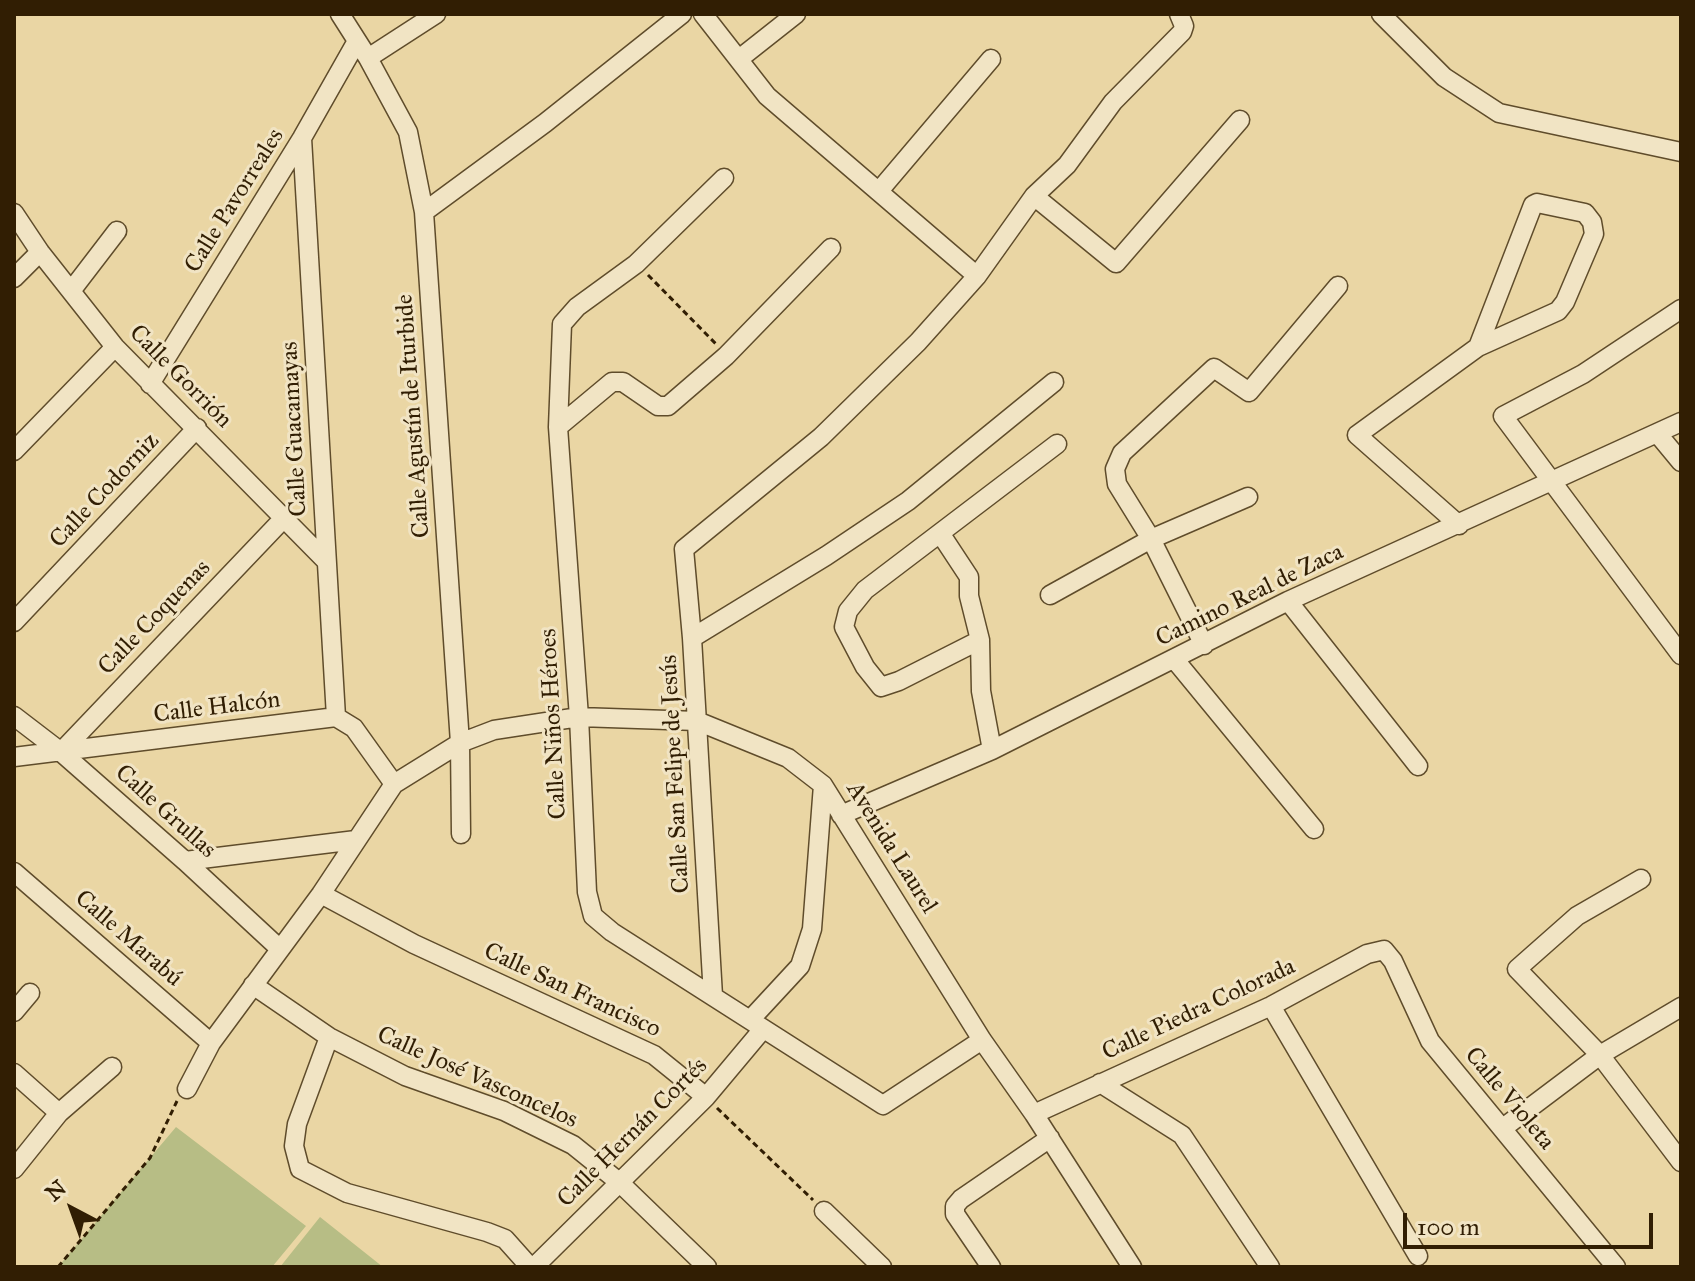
<!DOCTYPE html>
<meta charset="utf-8">
<style>
body{margin:0}
#map{position:relative;width:1695px;height:1281px;overflow:hidden;background:#ead6a4;font-family:"IM FELL Great Primer",serif}
canvas{display:block}
.frame{position:absolute;inset:0;border:16px solid #311e03;pointer-events:none}
.north{position:absolute;left:32px;top:1169px;width:80px;height:80px;-webkit-text-stroke:6px #f1e4c4;paint-order:stroke;rotate:319deg;font-size:22px;font-weight:700;line-height:32px;text-align:center;color:#311e03}
.north::after{content:'';display:block;margin:auto;width:28px;height:36px;background:#311e03;clip-path:polygon(50% 0,100% 100%,50% 72%,0 100%)}
.scale{position:absolute;left:1403px;top:1213px;width:250px;height:36px;box-sizing:border-box;border:4px solid #311e03;border-top:0;padding-left:10px;font-size:24px;line-height:28px;white-space:nowrap;color:#311e03;-webkit-text-stroke:6px #f1e4c4;paint-order:stroke}
</style>
<div id="map">
<canvas width="1695" height="1281"></canvas>
<div class="frame"></div>
<div class="north">N</div>
<div class="scale">100 m</div>
</div>
<script>
const context = document.querySelector('canvas').getContext('2d');
context.lineJoin = 'round';
function fillPath(path, color) {
  context.fillStyle = color;
  context.fill(path, 'evenodd');
}
function poly(rows) {
  const path = new Path2D();
  for (const r of rows) {
    path.moveTo(r[0], r[1]);
    for (let i = 2; i < r.length; i += 2) path.lineTo(r[i], r[i + 1]);
  }
  return path;
}
function strokePath(path, color, width, dash) {
  context.strokeStyle = color;
  context.lineWidth = width;
  context.lineCap = dash ? 'butt' : 'round';
  context.setLineDash(dash || []);
  context.stroke(path);
}
function label(font, color, halo, rows, align = 'center') {
  context.font = font + ' "IM FELL Great Primer",serif';
  context.lineWidth = 6;
  context.setLineDash([]);
  context.textBaseline = 'middle';
  context.strokeStyle = halo;
  context.fillStyle = color;
  for (const [text, x, y, turn = 0] of rows) {
    context.save();
    context.translate(x, y);
    context.rotate((+turn || 0) * Math.PI / 180);
    context.textAlign = isNaN(turn) ? turn : align;
    if (halo) context.strokeText(text, 0, 0);
    context.fillText(text, 0, 0);
    context.restore();
  }
}
const green = poly([
 [176,1127,306,1226,272,1267,58,1267],
 [320,1217,383,1267,280,1267]
]);
const path = poly([
 [648,275,716,344],
 [717,1108,813,1200],
 [58,1267,150,1158,177,1101]
]);
const minor = poly([
 [340,14,368,58,408,132,424,212,460,743,461,834],
 [703,14,767,96,977,276],
 [1381,14,1444,77,1499,113,1681,152],
 [368,58,436,14],
 [739,59,796,14],
 [302,138,336,717],
 [724,178,636,264,577,307,562,324,558,427,579,717,587,892,593,916,612,932,883,1105,982,1040],
 [879,191,991,59],
 [1034,196,1116,263,1240,120],
 [424,212,545,123,682,14],
 [14,213,40,252,115,347,326,561],
 [14,278,40,252],
 [71,291,117,231],
 [1681,309,1583,374,1503,416,1681,655],
 [150,384,302,138,357,41],
 [558,427,612,382,623,382,658,406,668,406,726,356,831,248],
 [1657,433,1681,462],
 [14,451,115,347],
 [1459,525,1357,435,1478,347,1533,205,1537,203,1585,213,1592,222,1594,234,1565,302,1558,311,1478,347],
 [940,533,865,590,848,611,844,627,865,667,881,687,899,681,980,640],
 [1050,595,1151,539,1248,497],
 [1288,601,1418,766],
 [14,622,197,428],
 [692,638,826,556,908,501,1054,382],
 [1204,645,1151,539,1117,484,1115,469,1122,453,1214,368,1249,392,1338,286],
 [1175,660,1314,829],
 [14,716,61,752,185,861,280,949],
 [992,750,981,691,980,640,969,596,969,577,940,533,1057,444],
 [61,752,284,518],
 [14,757,336,717,354,728,394,784],
 [841,815,992,750,1288,601,1681,422],
 [185,861,356,840],
 [14,872,211,1043],
 [1641,879,1577,916,1517,969,1600,1055,1681,1162],
 [321,894,414,944,654,1055,706,1097],
 [253,985,329,1037,405,1076,504,1111,573,1145,619,1182,707,1267],
 [713,996,692,638,684,549,821,437,918,342,977,276,1034,196,1067,165,1113,102,1182,32,1184,26,1179,14],
 [1271,1006,1418,1256],
 [14,1012,30,993],
 [750,1020,800,966,812,929,823,785],
 [329,1037,297,1124,294,1146,300,1169,347,1193,487,1232,505,1239,530,1267],
 [14,1073,59,1113],
 [1100,1083,1182,1135,1270,1267],
 [187,1089,211,1043,321,894,394,784,460,743,494,730,579,717,697,721,788,758,823,785,982,1040,1034,1114,1132,1267],
 [1034,1114,1271,1006,1367,954,1384,950,1393,961,1430,1041,1616,1267],
 [1503,1128,1600,1055,1681,1007],
 [14,1169,59,1113,112,1067],
 [824,1211,882,1267],
 [534,1267,706,1097,763,1029],
 [991,1267,955,1214,955,1206,961,1199,1050,1138]
]);
const streetNames = [
 ["Calle Pavorreales",235,201,-58],
 ["Calle Gorrión",180,377,45],
 ["Calle Agustín de Iturbide",414,416,-94],
 ["Calle Guacamayas",295,429,-93],
 ["Calle Codorniz",105,491,-47],
 ["Camino Real de Zaca",1250,596,-26],
 ["Calle Coquenas",155,618,-46],
 ["Calle Halcón",217,708,-7],
 ["Calle Niños Héroes",554,724,-93],
 ["Calle San Felipe de Jesús",676,774,-93],
 ["Calle Grullas",165,812,42],
 ["Avenida Laurel",891,848,58],
 ["Calle Marabú",128,939,41],
 ["Calle San Francisco",572,991,25],
 ["Calle Piedra Colorada",1199,1010,-25],
 ["Calle José Vasconcelos",477,1078,24],
 ["Calle Violeta",1509,1099,50],
 ["Calle Hernán Cortés",633,1133,-45]
];
fillPath(green, '#b7bd85');
strokePath(minor, '#5f4c2b', 21);
strokePath(path, '#311e03', 3, [6, 4]);
strokePath(minor, '#f1e4c4', 18);
label('24px', '#311e03', '#f1e4c4', streetNames);
</script>
